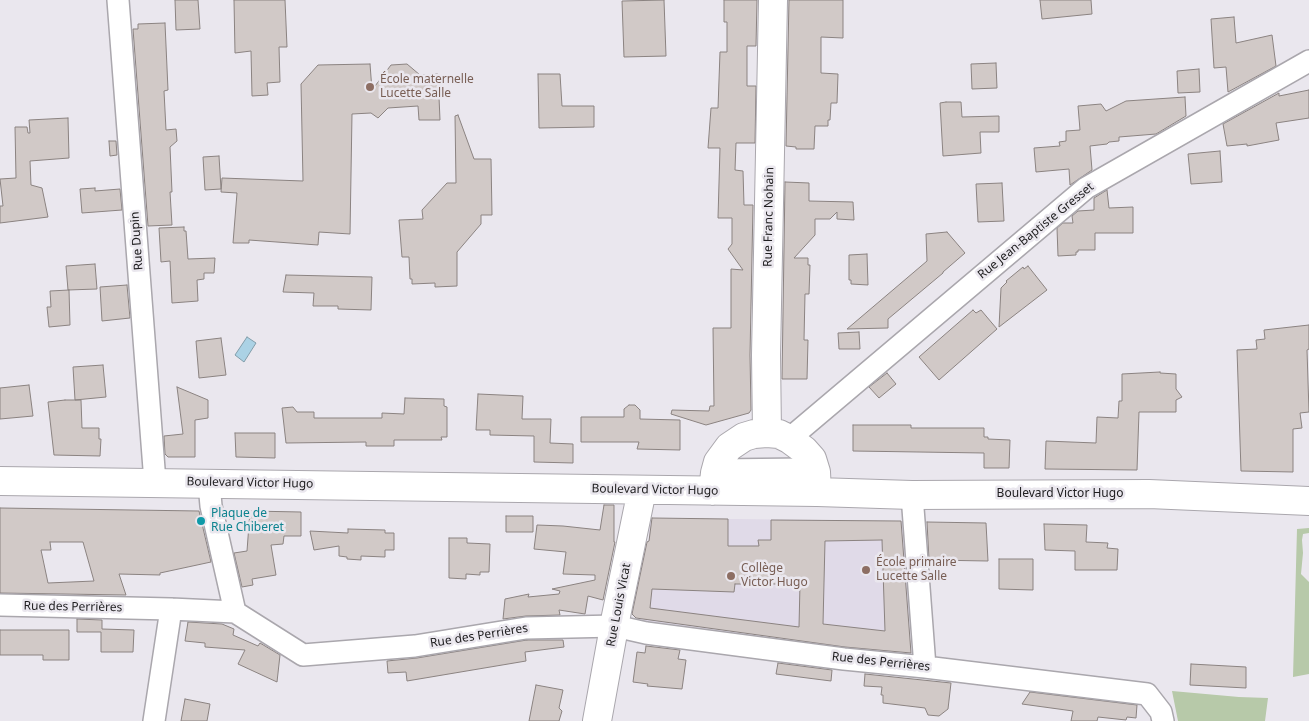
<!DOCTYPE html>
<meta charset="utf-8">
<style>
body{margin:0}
canvas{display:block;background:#eae7ee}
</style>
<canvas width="1309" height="721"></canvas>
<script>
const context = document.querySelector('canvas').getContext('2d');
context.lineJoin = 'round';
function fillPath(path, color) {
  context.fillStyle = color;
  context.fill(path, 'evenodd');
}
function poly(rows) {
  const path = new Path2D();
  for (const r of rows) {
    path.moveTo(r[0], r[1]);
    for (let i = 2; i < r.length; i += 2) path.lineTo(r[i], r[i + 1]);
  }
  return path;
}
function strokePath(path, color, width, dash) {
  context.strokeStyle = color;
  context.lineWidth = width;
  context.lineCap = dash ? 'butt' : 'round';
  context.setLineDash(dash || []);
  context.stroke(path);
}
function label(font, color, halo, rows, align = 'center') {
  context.font = font + ' "Noto Sans",sans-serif';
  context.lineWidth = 5;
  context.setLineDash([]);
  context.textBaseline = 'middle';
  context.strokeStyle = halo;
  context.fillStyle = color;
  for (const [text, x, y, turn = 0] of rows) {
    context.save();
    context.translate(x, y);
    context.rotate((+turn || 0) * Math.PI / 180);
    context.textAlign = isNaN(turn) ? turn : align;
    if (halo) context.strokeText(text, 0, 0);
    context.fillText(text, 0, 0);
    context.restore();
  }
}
const built = poly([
 [649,518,906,521,911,657,638,620,630,611,644,542,649,541]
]);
const green = poly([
 [1309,528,1309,533,1303,534,1302,540,1303,553,1301,574,1309,582,1309,674,1293,677,1297,529],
 [1172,691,1239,697,1268,698,1265,721,1178,721]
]);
const water = poly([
 [247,337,256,343,244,362,235,355,247,337]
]);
const building = poly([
 [175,0,198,0,200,29,176,30,175,0],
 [234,0,285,0,287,47,279,47,280,82,267,83,268,95,252,96,251,51,235,53,234,0],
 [664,0,666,56,624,57,622,1,664,0],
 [724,0,757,0,756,46,747,46,747,86,756,86,755,143,736,143,735,170,743,171,744,205,753,205,750,355,751,410,749,413,706,425,671,414,672,410,709,411,710,406,714,406,713,328,731,328,731,269,743,270,728,249,732,244,732,218,718,218,720,148,708,148,711,108,718,108,720,52,727,52,727,22,724,22,724,0],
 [789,0,843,0,843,38,821,37,821,73,838,74,837,103,831,103,830,120,828,120,828,126,815,126,814,149,796,149,796,147,786,146,789,0],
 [1040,0,1091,0,1092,14,1042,19,1040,0],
 [1234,17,1236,43,1272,35,1276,66,1228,92,1226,67,1214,68,1211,19,1234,17],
 [165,23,168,90,164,91,166,130,176,129,177,141,170,147,172,192,170,192,172,225,148,226,133,29,138,29,138,24,165,23],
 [996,63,997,88,972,89,971,64,996,63],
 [370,64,372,90,391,65,407,64,420,75,438,74,440,120,419,120,418,106,388,108,378,118,371,113,352,114,350,234,319,232,318,245,249,240,249,243,233,243,237,193,221,192,222,178,303,181,301,84,318,65,370,64],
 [1199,69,1200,92,1178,93,1177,71,1199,69],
 [538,74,560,74,562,106,594,106,594,127,539,128,538,74],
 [1309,90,1309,118,1276,123,1279,140,1247,146,1247,144,1227,146,1223,124,1279,93,1279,96,1309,90],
 [1185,97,1186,116,1156,134,1119,137,1119,141,1109,142,1107,144,1090,146,1092,170,1070,185,1069,169,1036,172,1034,148,1060,146,1059,142,1066,141,1066,131,1080,130,1078,106,1101,104,1106,111,1126,101,1185,97],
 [946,102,961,102,962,117,999,116,999,132,980,132,981,153,943,156,940,103,946,102],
 [458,115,474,159,491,159,492,215,481,215,481,224,457,252,457,286,435,287,435,283,412,284,412,279,410,279,409,257,402,257,399,220,423,219,422,210,447,183,456,183,455,116,458,115],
 [68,118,69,158,30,161,31,185,42,188,48,217,0,223,0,206,3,206,0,179,16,178,15,127,27,127,28,133,30,133,29,120,68,118],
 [109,141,116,141,117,155,110,156,109,141],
 [1220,151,1222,182,1191,184,1188,154,1220,151],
 [219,156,221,189,205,190,203,157,219,156],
 [785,182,809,183,809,201,853,202,854,220,837,219,837,212,830,219,815,219,815,235,794,258,808,258,808,265,810,265,809,294,805,294,804,340,808,340,807,379,782,379,785,182],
 [1002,183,1004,221,978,222,976,184,1002,183],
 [95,188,95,191,120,189,122,210,82,213,80,189,95,188],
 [1107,190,1109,208,1133,207,1133,233,1095,233,1095,250,1078,250,1078,252,1076,252,1076,255,1058,256,1057,228,1063,223,1073,223,1072,216,1078,211,1094,210,1094,198,1107,190],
 [184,227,184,231,186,231,188,259,215,258,214,273,204,273,204,279,197,280,198,301,172,303,170,261,161,262,159,228,184,227],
 [947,232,965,253,943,272,943,273,888,319,888,328,847,329,927,261,926,234,947,232],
 [867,254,868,285,851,284,851,280,849,280,849,255,867,254],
 [95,264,97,289,68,290,66,266,95,264],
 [1028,266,1047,290,999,327,1001,288,1007,282,1006,281,1023,267,1024,269,1028,266],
 [286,275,372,277,371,310,338,309,338,306,313,306,314,293,283,292,286,275],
 [127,285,130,318,102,321,100,287,127,285],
 [69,290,70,325,49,327,47,307,51,307,50,291,69,290],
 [973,310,976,313,981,310,997,329,939,380,919,357,973,310],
 [1309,325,1309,349,1307,350,1309,412,1300,413,1302,428,1293,429,1293,472,1241,471,1237,350,1257,349,1256,340,1265,339,1264,330,1309,325],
 [859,332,860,349,839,349,838,333,859,332],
 [221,338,226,375,199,378,196,341,221,338],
 [103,365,106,397,75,400,73,367,103,365],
 [1160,372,1160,373,1176,374,1176,389,1182,397,1176,400,1176,412,1139,412,1137,470,1045,469,1046,441,1096,443,1097,417,1118,418,1119,401,1122,401,1122,374,1160,372],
 [887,373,896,384,879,398,869,387,887,373],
 [29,385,33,416,0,419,0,388,29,385],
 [177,387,208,400,208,418,195,420,195,457,168,457,165,454,164,436,183,434,177,387],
 [478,394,523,396,522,419,551,419,550,443,573,444,573,463,534,462,534,436,490,435,490,430,476,430,478,394],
 [405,398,444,399,444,406,447,407,447,437,441,437,442,440,394,440,394,446,366,446,366,442,286,443,282,408,293,407,297,412,314,412,314,418,382,418,382,413,404,414,405,398],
 [65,400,81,400,82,428,99,428,99,439,101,439,100,456,54,455,48,402,65,400],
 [629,405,635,405,640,410,640,419,680,420,680,450,637,449,639,442,581,442,581,417,624,417,624,409,629,405],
 [853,425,911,425,911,428,984,428,984,437,988,437,988,439,1010,440,1009,468,984,468,984,453,853,451,853,425],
 [235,433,275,433,275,458,236,457,235,433],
 [604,505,614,505,614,542,615,542,603,600,588,596,585,614,559,610,560,615,526,616,503,619,505,599,529,594,528,597,559,594,560,591,552,589,595,580,595,575,563,574,566,552,534,549,537,525,563,526,600,530,604,505],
 [0,508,199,511,211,562,160,573,160,575,119,574,126,595,0,593,0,508],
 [50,542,83,542,94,581,48,583,41,550,51,550,50,542],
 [250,511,301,512,301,536,284,536,283,544,271,545,276,575,252,579,253,585,242,587,234,553,247,551,250,511],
 [506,516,533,516,533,532,506,532,506,516],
 [652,518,728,519,728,546,759,546,758,540,771,540,771,520,901,521,911,653,845,647,636,618,632,614,647,542,649,541,652,518],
 [882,540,885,631,823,624,825,541,882,540],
 [735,584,800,584,799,627,650,608,652,589,734,592,735,584],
 [927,522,986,523,988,561,929,560,927,522],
 [1044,524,1087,525,1086,542,1108,543,1107,548,1118,549,1117,570,1075,570,1075,551,1045,550,1044,524],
 [348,529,385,530,385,533,394,533,394,550,385,550,385,557,361,556,361,560,347,559,347,557,339,556,339,546,314,550,310,531,348,533,348,529],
 [449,538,467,538,467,543,490,544,489,572,480,572,480,575,466,574,466,579,449,578,449,538],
 [999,559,1033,559,1033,590,999,589,999,559],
 [77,619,102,620,102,629,134,630,133,652,101,652,101,632,77,632,77,619],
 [188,622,222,624,234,629,233,635,258,646,260,643,280,655,277,682,238,664,245,650,205,647,205,643,185,641,188,622],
 [0,630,69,630,69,660,43,660,43,655,0,655,0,630],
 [527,640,563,640,564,647,525,652,526,661,407,681,406,672,388,673,387,661,417,658,527,640],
 [646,646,680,650,678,659,686,660,682,689,647,686,648,684,633,682,637,652,645,653,646,646],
 [778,663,832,670,831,681,776,674,778,663],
 [1191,664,1246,667,1246,688,1190,685,1191,664],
 [865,674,951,683,948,709,939,716,928,715,925,708,883,703,883,695,881,695,882,687,864,686,865,674],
 [536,685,563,690,559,708,562,711,559,721,529,721,536,685],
 [1030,692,1137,705,1136,718,1127,717,1126,720,1098,717,1097,721,1071,721,1073,711,1022,704,1030,692],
 [185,699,210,704,207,721,181,721,185,699]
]);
const street = poly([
 [118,0,155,482],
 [789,439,1086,188,1309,61],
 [716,470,806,469,816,472],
 [209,483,211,506,235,612],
 [912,495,925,667],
 [0,605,171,609,235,612,303,655,415,646,526,628,615,626,646,633,844,659,925,667,1147,694,1161,712,1163,721],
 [154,721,171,609]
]);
const secondary = poly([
 [767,433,766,355,773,0],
 [0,481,817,492,912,495,1149,494,1309,501],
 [713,491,715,473,718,462,729,447,744,437,754,434,767,433,779,434,789,439,804,450,812,459,816,472,817,492],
 [597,721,616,616,642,490]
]);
const markers = [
 [370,87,5,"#8d6e63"],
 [201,521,5,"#0f9aa8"],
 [866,570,5,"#8d6e63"],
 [731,576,5,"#8d6e63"]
];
const educationNames = [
 ["École maternelle",380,80],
 ["Lucette Salle",380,94],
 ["École primaire",876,563],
 ["Lucette Salle",876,577],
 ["Collège",741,569],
 ["Victor Hugo",741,583]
];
const streetNames = [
 ["Rue Franc Nohain",769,217,-89],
 ["Rue Jean-Baptiste Gresset",1036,231,-39],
 ["Rue Dupin",137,241,-94],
 ["Boulevard Victor Hugo",250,483,1],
 ["Boulevard Victor Hugo",655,490,1],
 ["Boulevard Victor Hugo",1060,494],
 ["Rue Louis Vicat",619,605,-79],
 ["Rue des Perrières",73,607,1],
 ["Rue des Perrières",479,636,-9],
 ["Rue des Perrières",881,662,6]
];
const cultureNames = [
 ["Plaque de",211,514],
 ["Rue Chiberet",211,528]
];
fillPath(built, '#e0dae8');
fillPath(green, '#b7c9a9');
fillPath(water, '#abd2e5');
strokePath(water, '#829daa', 1);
fillPath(building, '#d1c9c7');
strokePath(building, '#8b8381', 1);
strokePath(street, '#aaa7ad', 24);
strokePath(secondary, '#aaa7ad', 30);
strokePath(street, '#fff', 21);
strokePath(secondary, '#fff', 28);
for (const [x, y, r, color] of markers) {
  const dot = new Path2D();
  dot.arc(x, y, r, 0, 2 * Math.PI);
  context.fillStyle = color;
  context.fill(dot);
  strokePath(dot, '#eae7ee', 2);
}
label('12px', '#785e54', '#eae7ee', educationNames, 'left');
label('12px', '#212022', '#eae7ee', streetNames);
label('12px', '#0d838f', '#eae7ee', cultureNames, 'left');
</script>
